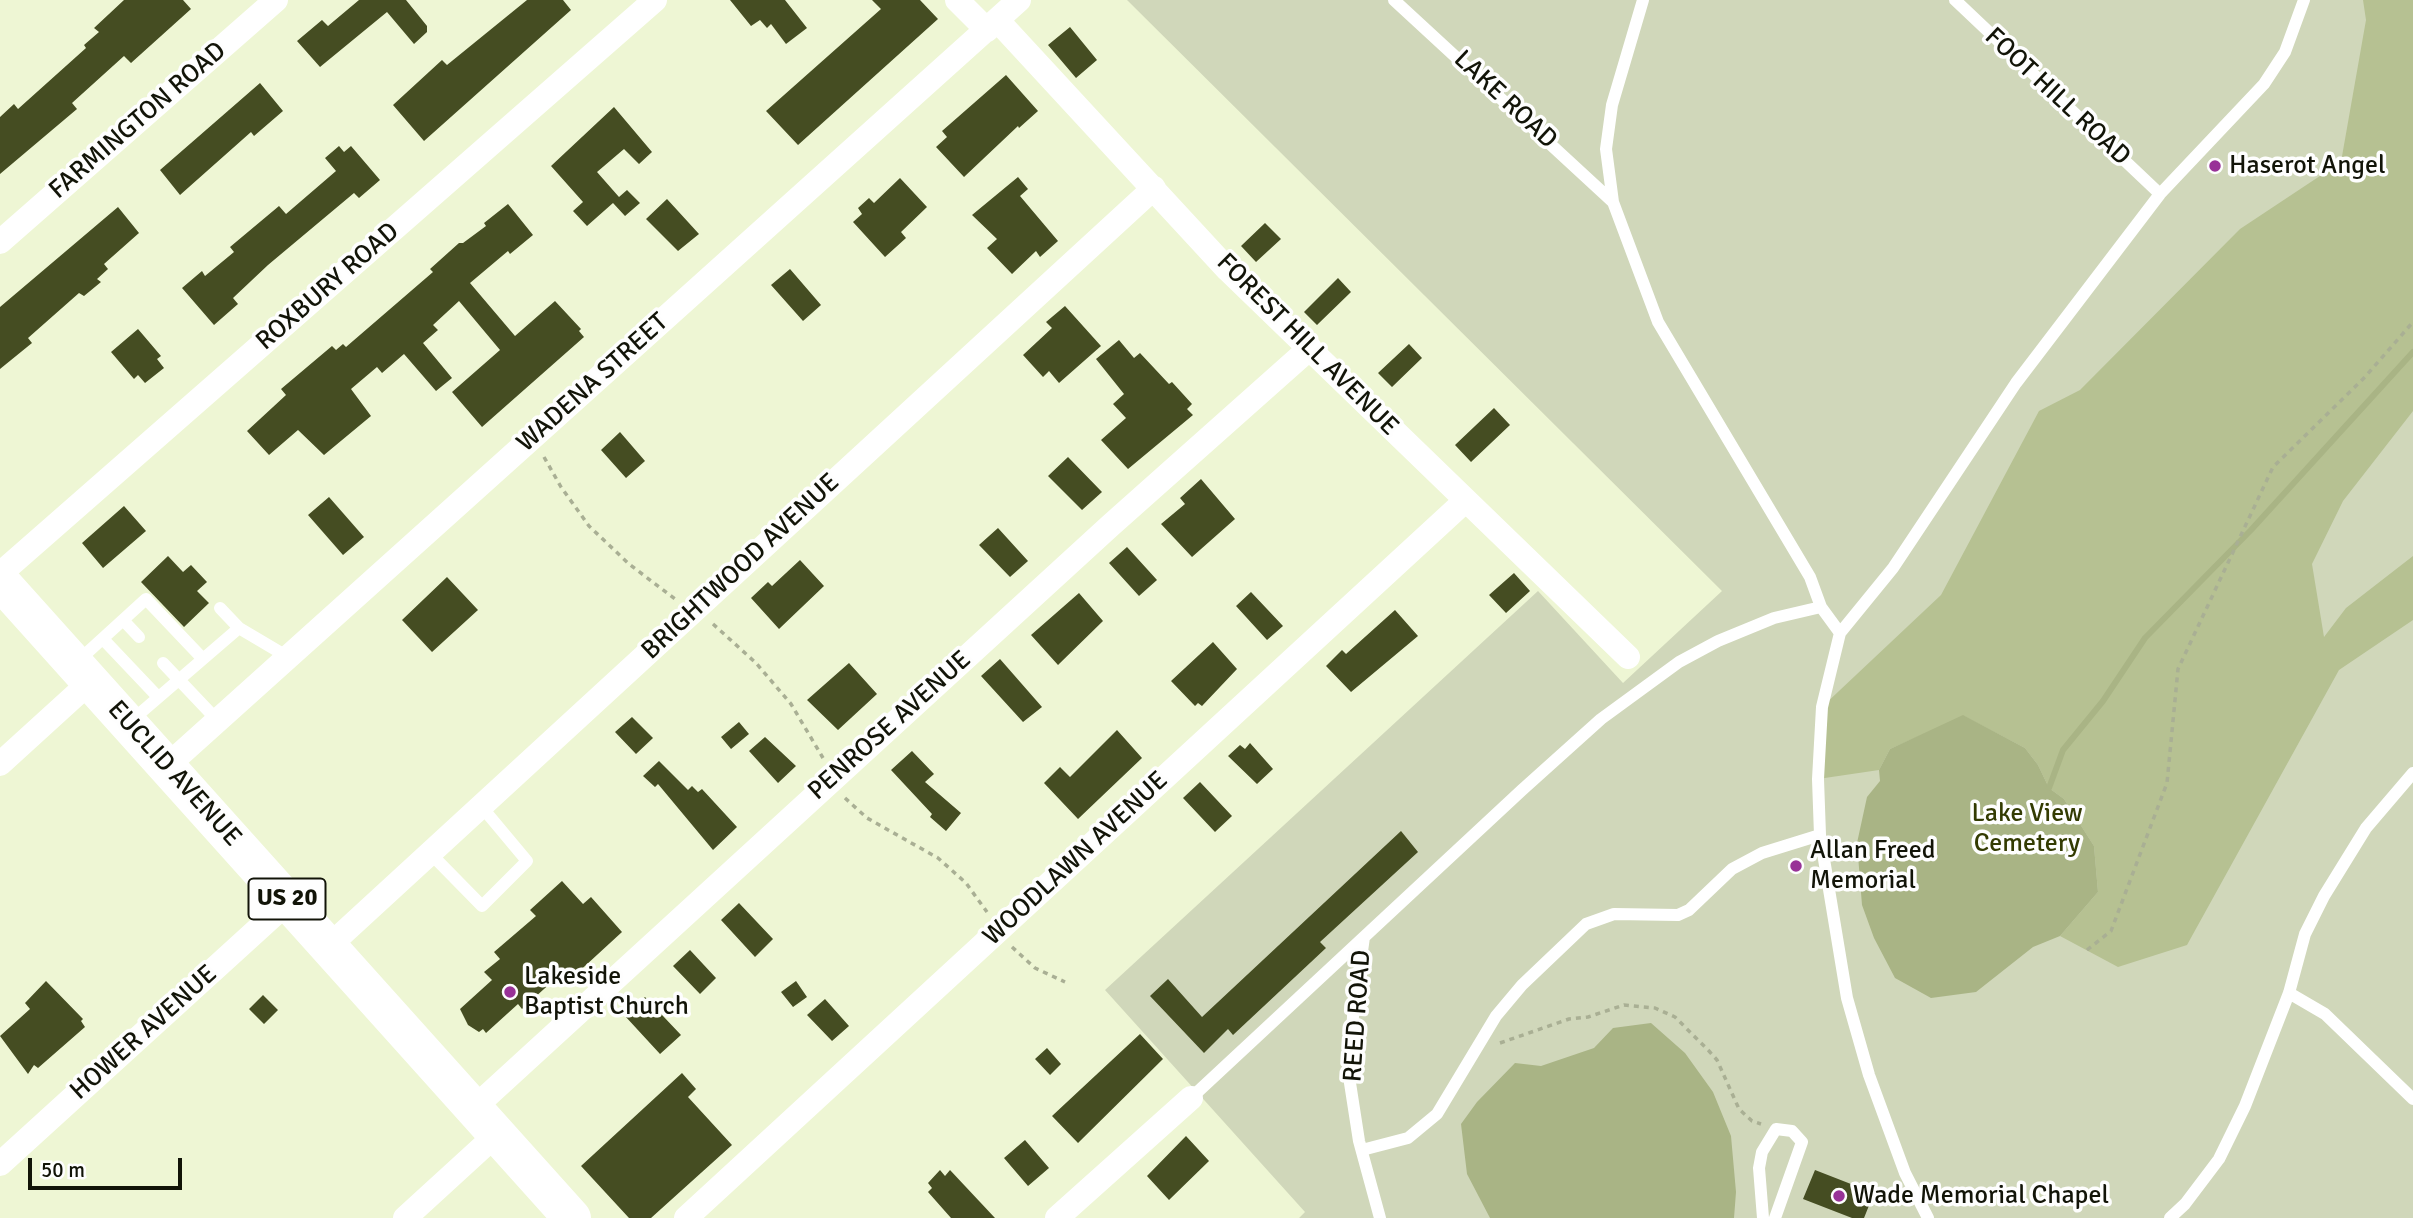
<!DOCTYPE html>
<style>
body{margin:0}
#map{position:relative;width:2413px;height:1218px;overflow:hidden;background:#eef6d4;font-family:Signika,sans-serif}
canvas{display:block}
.scale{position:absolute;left:28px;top:1158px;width:154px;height:32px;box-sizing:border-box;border:4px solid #121408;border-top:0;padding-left:9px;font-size:21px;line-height:24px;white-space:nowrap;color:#121408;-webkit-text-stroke:5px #fefefe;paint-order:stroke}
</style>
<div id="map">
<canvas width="2413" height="1218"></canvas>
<div class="scale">50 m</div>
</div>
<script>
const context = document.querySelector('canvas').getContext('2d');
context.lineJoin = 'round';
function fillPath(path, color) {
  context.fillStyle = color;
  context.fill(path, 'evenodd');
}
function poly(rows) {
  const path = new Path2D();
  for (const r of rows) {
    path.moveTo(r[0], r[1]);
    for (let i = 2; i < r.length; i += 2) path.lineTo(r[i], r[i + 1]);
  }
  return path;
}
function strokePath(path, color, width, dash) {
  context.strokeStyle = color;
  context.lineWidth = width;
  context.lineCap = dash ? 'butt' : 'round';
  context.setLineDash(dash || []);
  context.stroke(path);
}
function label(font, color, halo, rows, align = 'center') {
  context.font = font + ' Signika,sans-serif';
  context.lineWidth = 7;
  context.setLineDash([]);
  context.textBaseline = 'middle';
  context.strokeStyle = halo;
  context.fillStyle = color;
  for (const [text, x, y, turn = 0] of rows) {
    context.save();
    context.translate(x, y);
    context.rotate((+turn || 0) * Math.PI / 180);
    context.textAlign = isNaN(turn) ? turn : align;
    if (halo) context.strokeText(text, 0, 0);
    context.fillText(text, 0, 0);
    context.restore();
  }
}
const green = poly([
 [1127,0,2413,0,2413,1218,1299,1218,1305,1212,1105,990,1538,591,1623,683,1722,591]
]);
const forest = poly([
 [2363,0,2413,0,2413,411,2343,501,2312,564,2324,637,2346,608,2413,556,2413,620,2339,670,2187,945,2118,967,2060,936,2098,892,2094,846,2064,799,2049,788,2038,765,2025,748,1964,716,1890,749,1879,770,1818,779,1822,707,1941,595,2039,411,2080,390,2240,229,2341,162,2366,20]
]);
const water = poly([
 [1963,715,2025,748,2038,765,2049,788,2064,799,2094,846,2098,892,2060,936,2033,947,1976,992,1931,998,1895,978,1874,938,1862,905,1857,843,1867,797,1880,781,1879,770,1890,749],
 [1651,1023,1685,1053,1713,1092,1731,1136,1736,1192,1734,1218,1490,1218,1467,1174,1461,1124,1477,1102,1515,1063,1541,1066,1594,1048,1613,1028]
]);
const stream = poly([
 [2049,788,2063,750,2103,701,2145,638,2251,530,2413,352]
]);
const building = poly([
 [124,0,183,0,191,9,131,63,124,56,72,103,77,109,0,174,0,117,14,104,18,109,86,48,84,45,99,32,94,28],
 [359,0,406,0,427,26,427,32,414,44,387,12,320,67,297,41,322,20,328,26],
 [527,0,563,0,571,10,424,141,393,105,442,60,447,65],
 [730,0,785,0,807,28,786,44,771,24,767,28,760,20,751,26],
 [872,0,920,0,938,19,798,145,766,111,881,9],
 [1070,27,1097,60,1076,78,1048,45],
 [1006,75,1038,111,1019,128,1018,126,964,177,936,147,947,137,942,131],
 [260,83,283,111,254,136,251,132,180,195,160,170],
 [614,107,652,152,639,164,624,149,597,172,619,197,627,190,640,203,625,216,613,203,587,226,573,211,583,202,551,166],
 [339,146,344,152,351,146,380,180,359,198,354,193,268,265,233,298,238,304,214,325,182,288,202,271,205,276,234,252,230,247,279,206,286,214,336,171,325,158],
 [1018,177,1028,189,1020,196,1058,241,1040,257,1036,251,1012,274,987,248,997,239,972,215],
 [900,178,927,207,901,232,906,238,885,257,853,222,862,214,858,208,869,198,874,203],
 [667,199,699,234,678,251,646,219],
 [508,204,533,235,510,254,508,251,470,283,515,336,555,301,581,329,579,331,584,337,482,427,452,392,500,350,459,301,433,325,438,330,423,343,452,378,436,391,404,354,382,373,377,367,351,389,371,416,324,455,298,430,269,455,247,431,286,395,281,389,332,346,336,350,343,344,346,347,433,272,430,269,459,243,463,243,486,226,484,223],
 [118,207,139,233,104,264,108,269,97,279,101,282,84,296,79,293,28,338,32,343,0,369,0,307],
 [1265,223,1281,239,1256,262,1241,246],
 [790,269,821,305,803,321,771,285],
 [1338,278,1351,292,1317,325,1304,312],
 [1065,306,1101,346,1059,383,1049,371,1043,377,1023,355,1052,328,1046,322],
 [138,329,161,356,157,359,164,368,145,383,138,375,134,379,111,352],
 [1119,340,1134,358,1140,353,1169,384,1172,382,1192,404,1187,409,1193,415,1128,469,1101,440,1126,418,1113,404,1124,394,1096,359],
 [1409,344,1422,358,1392,387,1378,373],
 [1494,408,1510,425,1471,462,1455,445],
 [620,432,645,461,626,478,601,450],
 [1068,457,1102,492,1082,510,1048,476],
 [1201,479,1235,519,1192,557,1161,524,1185,504,1180,498],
 [329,497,364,537,343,555,308,515],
 [124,506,146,531,103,568,82,543],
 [998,528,1028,561,1010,577,979,545],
 [1127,547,1157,580,1139,596,1109,563],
 [168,556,183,572,191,565,207,582,197,591,209,603,184,627,141,582],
 [800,560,824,586,779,629,751,598,768,582,772,586],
 [1514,573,1530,591,1506,613,1489,595],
 [447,577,478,610,432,652,402,620],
 [1251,592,1283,626,1267,640,1236,606],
 [1079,593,1103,621,1058,665,1031,635],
 [1395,610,1418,636,1351,692,1326,666,1342,650,1346,654],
 [1213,642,1237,669,1202,706,1198,703,1195,706,1171,681],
 [1000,659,1042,707,1023,722,981,676],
 [849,663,877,694,838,730,807,700],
 [632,717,653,738,636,754,615,732],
 [739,722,749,734,731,749,721,737],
 [1117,730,1142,758,1078,819,1044,783,1060,767,1070,777],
 [765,737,796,766,778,783,749,751],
 [1250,743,1273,769,1257,784,1228,756,1240,745,1245,749],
 [912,751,934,774,925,782,961,813,946,831,930,817,932,814,891,770],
 [659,761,688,790,692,786,698,792,702,789,737,827,713,850,658,784,655,787,643,776],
 [1200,782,1232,816,1215,832,1183,798],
 [1401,831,1418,852,1320,942,1326,948,1233,1035,1228,1029,1204,1053,1150,996,1168,979,1202,1017],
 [562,881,583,904,591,897,622,932,573,977,566,969,522,1009,518,1004,486,1033,483,1029,479,1032,468,1025,460,1009,492,980,484,972,500,959,494,952,536,916,530,910],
 [739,903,773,939,755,957,721,920],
 [690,950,716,978,700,994,673,966],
 [46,981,83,1019,81,1021,85,1027,38,1068,34,1065,28,1074,0,1036,30,1009,25,1003],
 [796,981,807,997,793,1007,781,992],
 [263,995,278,1010,264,1024,249,1009],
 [645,997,681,1035,660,1054,625,1016],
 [825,999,849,1026,832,1041,807,1015],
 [1140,1034,1163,1059,1078,1143,1052,1116],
 [1047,1048,1061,1064,1050,1075,1035,1059],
 [682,1073,696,1089,688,1097,732,1145,651,1218,629,1218,581,1166],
 [1186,1136,1209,1161,1169,1200,1147,1176],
 [1025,1140,1049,1168,1028,1186,1004,1158],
 [940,1170,945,1176,950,1170,995,1218,951,1218,928,1192,932,1188,928,1183],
 [1815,1170,1874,1193,1864,1218,1852,1218,1803,1199]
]);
const path = poly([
 [544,457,561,487,589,526,629,564,675,599],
 [713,624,756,663,791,704,823,758],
 [845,798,867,818,938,858,966,883,987,912],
 [1012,947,1035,968,1065,982],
 [2087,950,2111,931,2167,783,2178,669,2273,467,2365,377,2413,322],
 [1500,1043,1569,1019,1588,1017,1624,1005,1655,1008,1675,1017,1709,1051,1717,1060,1739,1109,1752,1121,1761,1124]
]);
const service = poly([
 [1394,0,1613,202],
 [1643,0,1612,105,1606,149,1613,202,1658,322,1810,577,1821,607],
 [1955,0,2160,194],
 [220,608,239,628],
 [123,620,139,637],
 [103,639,158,697],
 [78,661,146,599,203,659],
 [163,663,218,721],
 [131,721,239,628,288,657],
 [430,853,482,906,527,861,481,806],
 [1364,937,1353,1016,1350,1083,1359,1141,1380,1218],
 [2289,993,2325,1014,2413,1099],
 [1191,1098,1522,790,1601,719,1679,662,1718,641,1774,618,1821,607,1840,633],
 [1362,1150,1408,1138,1437,1114,1496,1016,1522,985,1586,924,1614,914,1678,915,1689,910,1732,869,1762,853,1820,835],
 [1763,1218,1759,1168,1762,1152,1776,1129,1792,1131,1802,1142,1775,1218],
 [1928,1218,1905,1173,1869,1075,1847,998,1820,835,1818,779,1822,707,1840,633,1893,568,2016,383,2160,194,2264,84,2285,52,2304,0],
 [2170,1218,2185,1204,2219,1159,2245,1106,2289,993,2305,934,2324,896,2366,828,2413,773]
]);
const minor = poly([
 [957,0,987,30],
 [998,21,1228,270,1628,657],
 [0,242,276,0],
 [0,574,655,0],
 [0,764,90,682],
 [167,766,1019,0],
 [329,946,1154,188],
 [474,1108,1111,525,1310,348],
 [0,1164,289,901],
 [405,1218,498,1133],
 [686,1218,1465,501],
 [1057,1218,1191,1098]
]);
const primary = poly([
 [0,581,572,1218]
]);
const markers = [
 [2215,166,7,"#983297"],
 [1796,866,7,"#983297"],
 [510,992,7,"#983297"],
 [1839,1196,7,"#983297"]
];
const shields = [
 [287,899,77]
];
const shieldNames = [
 ["US 20",287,899]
];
const streetNames = [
 ["FOOT HILL ROAD",2057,97,43],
 ["LAKE ROAD",1505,100,43],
 ["FARMINGTON ROAD",138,121,-41],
 ["ROXBURY ROAD",328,287,-41],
 ["FOREST HILL AVENUE",1307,345,45],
 ["WADENA STREET",593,383,-42],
 ["BRIGHTWOOD AVENUE",741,567,-43],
 ["PENROSE AVENUE",890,726,-42],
 ["EUCLID AVENUE",174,774,48],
 ["WOODLAWN AVENUE",1076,859,-43],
 ["REED ROAD",1358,1016,-86],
 ["HOWER AVENUE",144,1033,-42]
];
const poiNames = [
 ["Haserot Angel",2229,166],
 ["Allan Freed",1810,851],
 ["Memorial",1810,881],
 ["Lakeside",524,977],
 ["Baptist Church",524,1007],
 ["Wade Memorial Chapel",1853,1196]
];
const parkNames = [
 ["Lake View",2027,814],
 ["Cemetery",2027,844]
];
fillPath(green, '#d0d7ba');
fillPath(forest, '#b6c192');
fillPath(water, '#a9b485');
strokePath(stream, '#a9b485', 6);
fillPath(building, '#454d22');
strokePath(path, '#a9af94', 3.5, [5, 5]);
strokePath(service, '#fff', 12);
strokePath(minor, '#fff', 24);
strokePath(primary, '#fff', 38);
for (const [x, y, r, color] of markers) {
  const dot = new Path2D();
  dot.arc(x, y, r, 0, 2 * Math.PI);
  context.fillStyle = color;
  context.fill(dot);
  strokePath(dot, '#fefefe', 2.5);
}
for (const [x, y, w] of shields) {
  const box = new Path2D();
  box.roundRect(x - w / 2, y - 20.5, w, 41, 5);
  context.fillStyle = '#fefefe';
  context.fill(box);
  strokePath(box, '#121408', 2);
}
label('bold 24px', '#121408', null, shieldNames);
label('26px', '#121408', '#fefefe', streetNames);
label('26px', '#121408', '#fefefe', poiNames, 'left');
label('26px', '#333b02', '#fefefe', parkNames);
</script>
